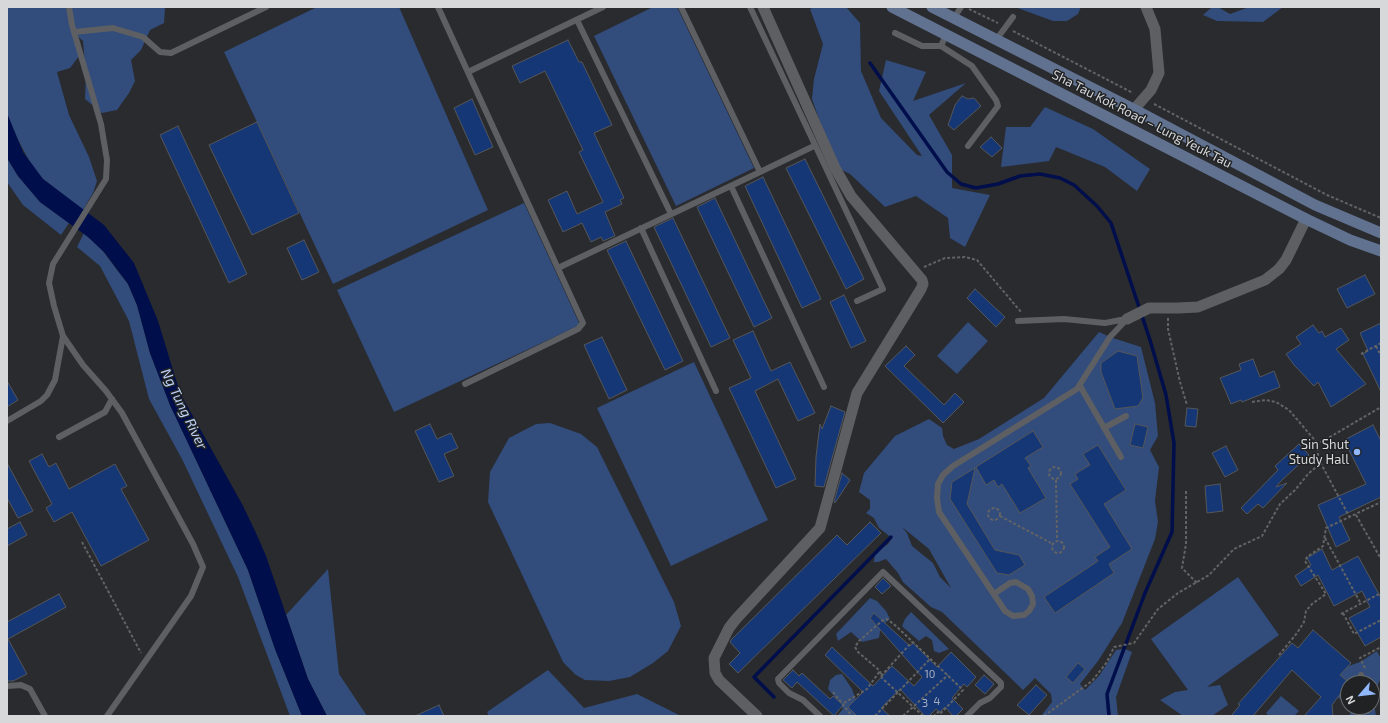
<!DOCTYPE html>
<meta charset="utf-8">
<style>
body{margin:0}
#map{position:relative;width:1388px;height:723px;overflow:hidden;background:#2a2b2e;font-family:"Exo 2",sans-serif}
canvas{display:block}
.frame{position:absolute;inset:0;border:8px solid #d7d8da;pointer-events:none}
.north{position:absolute;left:1340px;top:675px;width:40px;height:40px;box-sizing:border-box;background:#202224;border:1px solid #696b6d;border-radius:50%;rotate:242deg;font-size:11px;font-weight:700;line-height:16px;text-align:center;color:#d7d8da}
.north::after{content:'';display:block;margin:auto;width:14px;height:18px;background:#91b8fd;clip-path:polygon(50% 0,100% 100%,50% 72%,0 100%)}
</style>
<div id="map">
<canvas width="1388" height="723"></canvas>
<div class="frame"></div>
<div class="north">N</div>
</div>
<script>
const context = document.querySelector('canvas').getContext('2d');
context.lineJoin = 'round';
function fillPath(path, color) {
  context.fillStyle = color;
  context.fill(path, 'evenodd');
}
function poly(rows) {
  const path = new Path2D();
  for (const r of rows) {
    if (r.length === 3) {
      path.moveTo(r[0] + r[2], r[1]);
      path.arc(r[0], r[1], r[2], 0, 2 * Math.PI);
      continue;
    }
    path.moveTo(r[0], r[1]);
    for (let i = 2; i < r.length; i += 2) path.lineTo(r[i], r[i + 1]);
  }
  return path;
}
function strokePath(path, color, width, dash) {
  context.strokeStyle = color;
  context.lineWidth = width;
  context.lineCap = dash ? 'butt' : 'round';
  context.setLineDash(dash || []);
  context.stroke(path);
}
function label(font, color, halo, rows, align = 'center') {
  context.font = font + ' "Exo 2",sans-serif';
  context.lineWidth = 3;
  context.setLineDash([]);
  context.textBaseline = 'middle';
  context.strokeStyle = halo;
  context.fillStyle = color;
  for (const [text, x, y, turn = 0] of rows) {
    context.save();
    context.translate(x, y);
    context.rotate((+turn || 0) * Math.PI / 180);
    context.textAlign = isNaN(turn) ? turn : align;
    if (halo) context.strokeText(text, 0, 0);
    context.fillText(text, 0, 0);
    context.restore();
  }
}
const green = poly([
 [7,7,165,7,164,23,150,30,141,50,131,60,135,81,129,93,117,110,102,113,85,99,86,75,83,41,74,33,80,55,70,68,57,72,69,115,89,157,97,181,93,193,83,210,43,179,33,168,17,138,8,117],
 [317,7,399,7,488,210,333,284,224,52],
 [653,7,677,7,754,168,676,206,594,36],
 [814,7,846,7,860,23,861,71,881,118,917,155,922,156,879,91,886,60,926,72,913,101,966,83,929,115,952,155,952,188,990,195,965,247,950,238,948,218,916,196,885,207,850,174,836,167,812,99,814,79,823,44,810,9],
 [1015,7,1081,7,1078,14,1067,21,1053,21],
 [1212,7,1218,7,1230,14,1249,7,1283,7,1263,22,1217,21,1203,15],
 [1045,107,1093,129,1150,169,1137,191,1105,167,1056,147,1049,161,1001,167,1006,127,1030,127],
 [7,158,18,176,40,202,69,223,61,235,23,205,7,182],
 [524,203,580,325,394,412,337,290],
 [84,233,103,251,117,270,128,284,137,305,150,353,170,405,248,570,275,649,302,716,290,716,238,577,182,459,149,399,129,321,100,266,77,247],
 [968,322,988,341,957,374,937,356],
 [1099,332,1110,337,1141,347,1155,403,1158,436,1150,450,1159,467,1155,501,1158,522,1155,539,1122,623,1098,661,1080,684,1085,690,1099,676,1116,650,1122,649,1106,695,1108,716,1041,716,1052,702,1051,694,1035,678,1023,690,942,612,931,607,903,582,898,573,886,559,878,562,874,562,875,553,888,544,892,538,879,528,874,518,866,513,870,509,870,500,859,492,864,473,895,436,929,419,942,428,943,436,947,445,954,449,979,439,1044,398],
 [902,527,929,549,951,588,940,577,933,563,912,546,907,533],
 [694,362,768,520,671,566,597,408],
 [550,423,581,434,597,447,674,602,681,626,668,651,653,663,630,677,609,681,585,680,576,675,563,662,488,502,490,472,509,438,536,424],
 [328,569,339,674,367,716,327,716,308,679,286,615],
 [1238,577,1279,635,1207,687,1220,685,1228,705,1212,716,1183,716,1160,700,1175,692,1188,690,1151,639],
 [870,598,877,601,886,611,890,619,881,626,879,638,862,642,851,632,838,641,836,634],
 [911,612,949,649,939,653,934,651,932,640,926,636,919,641,904,628,902,626,905,619],
 [1125,649,1132,652,1116,697,1118,716,1111,716,1108,694],
 [1377,651,1381,659,1381,678,1373,695,1376,716,1348,716,1354,710,1350,707,1372,707,1372,683,1348,683,1348,705,1324,687,1340,669,1360,662],
 [548,670,584,708,637,694,681,716,489,716,487,712],
 [842,674,852,689,862,716,837,716,843,709,840,703,828,689,830,680,836,675],
 [1281,696,1299,711,1294,716,1269,716,1266,713]
]);
const water = poly([
 [7,113,23,152,43,179,104,225,134,263,158,321,180,393,242,504,256,533,266,556,308,679,327,716,302,716,275,649,248,570,170,405,150,353,137,305,128,284,104,252,88,237,40,202,18,176,7,158]
]);
const stream = poly([
 [870,63,947,172,961,184,976,188,998,184,1020,176,1040,174,1060,178,1074,185,1097,206,1111,223,1150,340,1166,395,1174,443,1172,532,1145,593,1107,694,1109,716],
 [774,697,754,677,891,537]
]);
const building = poly([
 [568,40,579,62,582,62,612,125,594,133,624,198,620,200,622,204,605,212,615,236,603,241,601,237,591,242,582,223,563,232,548,200,567,191,577,214,603,202,579,152,583,150,545,71,520,83,512,66,568,40],
 [962,96,968,99,974,98,981,106,954,130,948,125,955,105,962,96],
 [472,99,493,147,475,155,454,108,472,99],
 [257,122,299,213,252,235,209,145,257,122],
 [178,126,247,274,229,283,160,135,178,126],
 [991,137,1002,148,992,157,980,147,991,137],
 [805,159,864,279,846,289,786,168,805,159],
 [763,177,821,299,802,308,745,186,763,177],
 [715,198,772,318,754,327,697,207,715,198],
 [673,218,730,338,711,347,654,227,673,218],
 [304,240,319,272,302,280,287,248,304,240],
 [626,241,683,361,665,370,607,250,626,241],
 [1365,275,1375,294,1347,308,1337,289,1365,275],
 [975,289,1005,317,996,327,967,298,975,289],
 [844,295,866,341,851,348,830,302,844,295],
 [1381,323,1381,392,1363,354,1368,351,1360,333,1381,323],
 [1313,325,1319,333,1322,331,1325,337,1341,328,1349,340,1336,349,1366,384,1331,407,1318,382,1314,386,1294,365,1286,354,1301,344,1296,337,1313,325],
 [753,331,771,371,790,362,815,413,798,421,778,379,755,391,796,479,776,488,729,388,751,378,733,340,753,331],
 [602,337,627,390,609,399,584,345,602,337],
 [906,346,915,355,904,366,944,405,955,393,964,402,943,423,885,366,906,346],
 [1118,351,1137,356,1143,398,1138,406,1115,409,1101,372,1101,363,1118,351],
 [1253,359,1260,377,1274,371,1280,387,1242,402,1241,400,1231,404,1220,378,1241,370,1239,364,1253,359],
 [7,381,18,400,7,407,7,381],
 [831,406,845,412,824,487,815,486,816,457,820,424,822,429,831,406],
 [1187,408,1198,409,1196,427,1185,426,1187,408],
 [430,424,437,439,451,433,458,448,444,454,454,476,439,482,415,431,430,424],
 [1135,424,1148,427,1143,448,1130,445,1135,424],
 [1373,425,1381,441,1381,497,1339,517,1350,540,1336,547,1318,505,1366,484,1344,440,1373,425],
 [1033,431,1043,447,1025,458,1031,466,1028,468,1046,498,1020,513,1002,484,998,487,994,480,986,485,976,467,1033,431],
 [1299,444,1309,455,1281,481,1276,487,1287,483,1263,508,1258,504,1247,514,1241,508,1278,470,1275,466,1299,444],
 [1098,445,1126,490,1104,504,1132,549,1109,564,1114,573,1055,613,1044,597,1098,561,1095,557,1110,547,1070,484,1078,479,1075,474,1090,465,1083,454,1098,445],
 [1226,446,1238,470,1225,477,1212,453,1226,446],
 [42,454,49,467,56,463,69,489,115,464,127,486,121,489,149,540,101,566,72,512,54,522,46,508,52,504,29,461,42,454],
 [7,463,33,511,18,518,7,498,7,463],
 [975,468,967,504,995,550,1019,555,1025,565,1009,575,997,573,950,499,952,482,975,468],
 [842,473,850,480,835,503,834,502,842,473],
 [1220,484,1223,511,1207,513,1205,486,1220,484],
 [20,522,27,535,7,546,7,529,20,522],
 [870,522,881,533,738,673,729,664,740,653,730,642,731,640,837,535,847,545,870,522],
 [1322,549,1332,570,1358,556,1381,598,1381,637,1365,646,1349,618,1370,607,1362,591,1334,606,1318,575,1301,586,1295,576,1311,565,1307,558,1322,549],
 [883,578,891,586,882,594,875,587,883,578],
 [59,594,66,607,8,639,27,674,13,681,7,681,7,622,59,594],
 [874,613,910,646,913,643,937,667,951,652,976,677,967,687,964,684,952,698,963,709,956,716,953,716,945,707,940,712,936,709,929,716,925,716,900,689,881,708,890,716,857,716,848,707,863,692,825,655,832,647,873,686,892,666,914,686,922,677,870,618,874,613],
 [1313,630,1351,663,1340,675,1348,682,1348,689,1344,696,1341,693,1332,705,1333,716,1304,716,1321,697,1292,670,1253,716,1231,716,1240,705,1238,704,1292,643,1298,648,1313,630],
 [1078,663,1085,669,1073,683,1066,677,1078,663],
 [793,670,799,676,802,673,830,699,833,696,843,705,834,716,797,682,792,688,783,680,793,670],
 [984,675,994,684,985,694,975,685,984,675],
 [1036,685,1047,695,1029,715,1017,705,1036,685],
 [439,705,444,716,415,716,439,705]
]);
const path = poly([
 [969,9,998,23],
 [1013,31,1133,93],
 [1154,104,1327,195,1381,218],
 [924,267,945,258,965,257,977,260,1021,312],
 [1168,318,1168,329,1180,382,1187,405],
 [1376,346,1381,356],
 [1361,354,1381,343],
 [1252,402,1266,400,1276,402,1289,410,1318,444],
 [1055,473,6],
 [1056,480,1057,540],
 [1186,491,1186,544,1182,568,1197,583],
 [994,514,6],
 [1356,515,1381,559],
 [1000,516,1051,543],
 [1350,518,1318,458,1318,444,1381,407],
 [1325,538,1361,604],
 [1058,547,6],
 [82,542,141,653],
 [1343,613,1354,634,1381,620],
 [1341,614,1381,593],
 [1279,655,1297,633,1304,622,1306,611,1312,604,1326,594,1305,561,1307,557,1323,546,1326,528,1381,502],
 [1365,668,1360,658,1381,647],
 [881,676,912,642],
 [833,692,852,716],
 [844,703,867,689,880,671],
 [875,716,930,659],
 [903,716,948,675],
 [923,716,882,678,880,671,858,652,855,647,859,641,883,620,887,619,896,626,963,690,940,714,938,712,934,716],
 [1044,716,1092,681,1107,662,1114,647,1134,643,1158,609,1178,593,1209,575,1234,549,1262,536,1280,504,1295,490,1309,473,1321,463]
]);
const service = poly([
 [69,7,72,25,101,124,107,160,106,179,53,264,49,283,54,306,63,336,83,365,106,391,122,413,193,544,203,567,191,596,107,716],
 [438,7,583,323,578,329,465,384],
 [750,7,883,289,857,301],
 [954,18,961,7],
 [577,20,671,214],
 [74,32,113,28,143,37,160,52,171,53,266,7],
 [895,33,922,46,941,46],
 [946,35,941,46,972,66,996,100,998,106,968,146],
 [996,40,1013,17],
 [468,72,603,7],
 [760,172,814,146],
 [731,186,824,387],
 [641,228,716,391],
 [558,268,760,172,681,7],
 [1018,321,1064,319,1105,323,1126,319],
 [1080,386,1121,457],
 [7,421,41,401,47,395,55,380,63,336],
 [1104,428,1126,416],
 [59,437,105,412,112,399],
 [994,594,1010,583,1016,582,1028,589,1032,596,1033,604,1029,611,1024,615,1013,616,1005,611,939,512,937,498,938,484,943,475,953,466,1077,389,1110,337,1127,319],
 [1360,683,1361,675],
 [7,686,21,685,30,689,45,716],
 [820,716,803,700,789,693,779,683,778,679,883,572,1001,683,1001,687,990,698,980,703,967,716],
 [1358,716,1359,707]
]);
const minor = poly([
 [1137,111,1137,106,1151,90,1159,73,1155,29,1146,7],
 [1127,319,1149,308,1178,308,1198,307,1265,280,1279,269,1286,260,1306,219],
 [757,716,719,680,715,673,714,658,729,628,736,619,820,528,857,393,921,289,923,284,922,280,851,196,835,168,763,7]
]);
const secondary = poly([
 [892,7,1306,219,1350,240,1381,251],
 [932,7,1137,111,1315,205,1381,233]
]);
const markers = [
 [1357,452,4,"#91b8fd"]
];
const numberNames = [
 ["10",930,674],
 ["4",937,701],
 ["3",925,703]
];
const streetNames = [
 ["Sha Tau Kok Road – Lung Yeuk Tau",1142,119,27]
];
const poiNames = [
 ["Sin Shut",1349,445],
 ["Study Hall",1349,460]
];
const waterNames = [
 ["Ng Tung River",184,409,64]
];
fillPath(green, '#324c7b');
fillPath(water, '#000e4b');
strokePath(stream, '#000e4b', 3.5);
fillPath(building, '#163776');
strokePath(building, '#545659', 1);
strokePath(path, '#626365', 2, [3, 2]);
strokePath(service, '#5d5f63', 6);
strokePath(minor, '#5d5f63', 11);
strokePath(secondary, '#617291', 11);
for (const [x, y, r, color] of markers) {
  const dot = new Path2D();
  dot.arc(x, y, r, 0, 2 * Math.PI);
  context.fillStyle = color;
  context.fill(dot);
  strokePath(dot, '#202224', 1.5);
}
label('11px', '#a7b0c1', null, numberNames);
label('13px', '#d7d8da', '#202224', streetNames);
label('13px', '#d7d8da', '#202224', poiNames, 'right');
label('italic 14px', '#bcd2f8', '#202224', waterNames);
</script>
